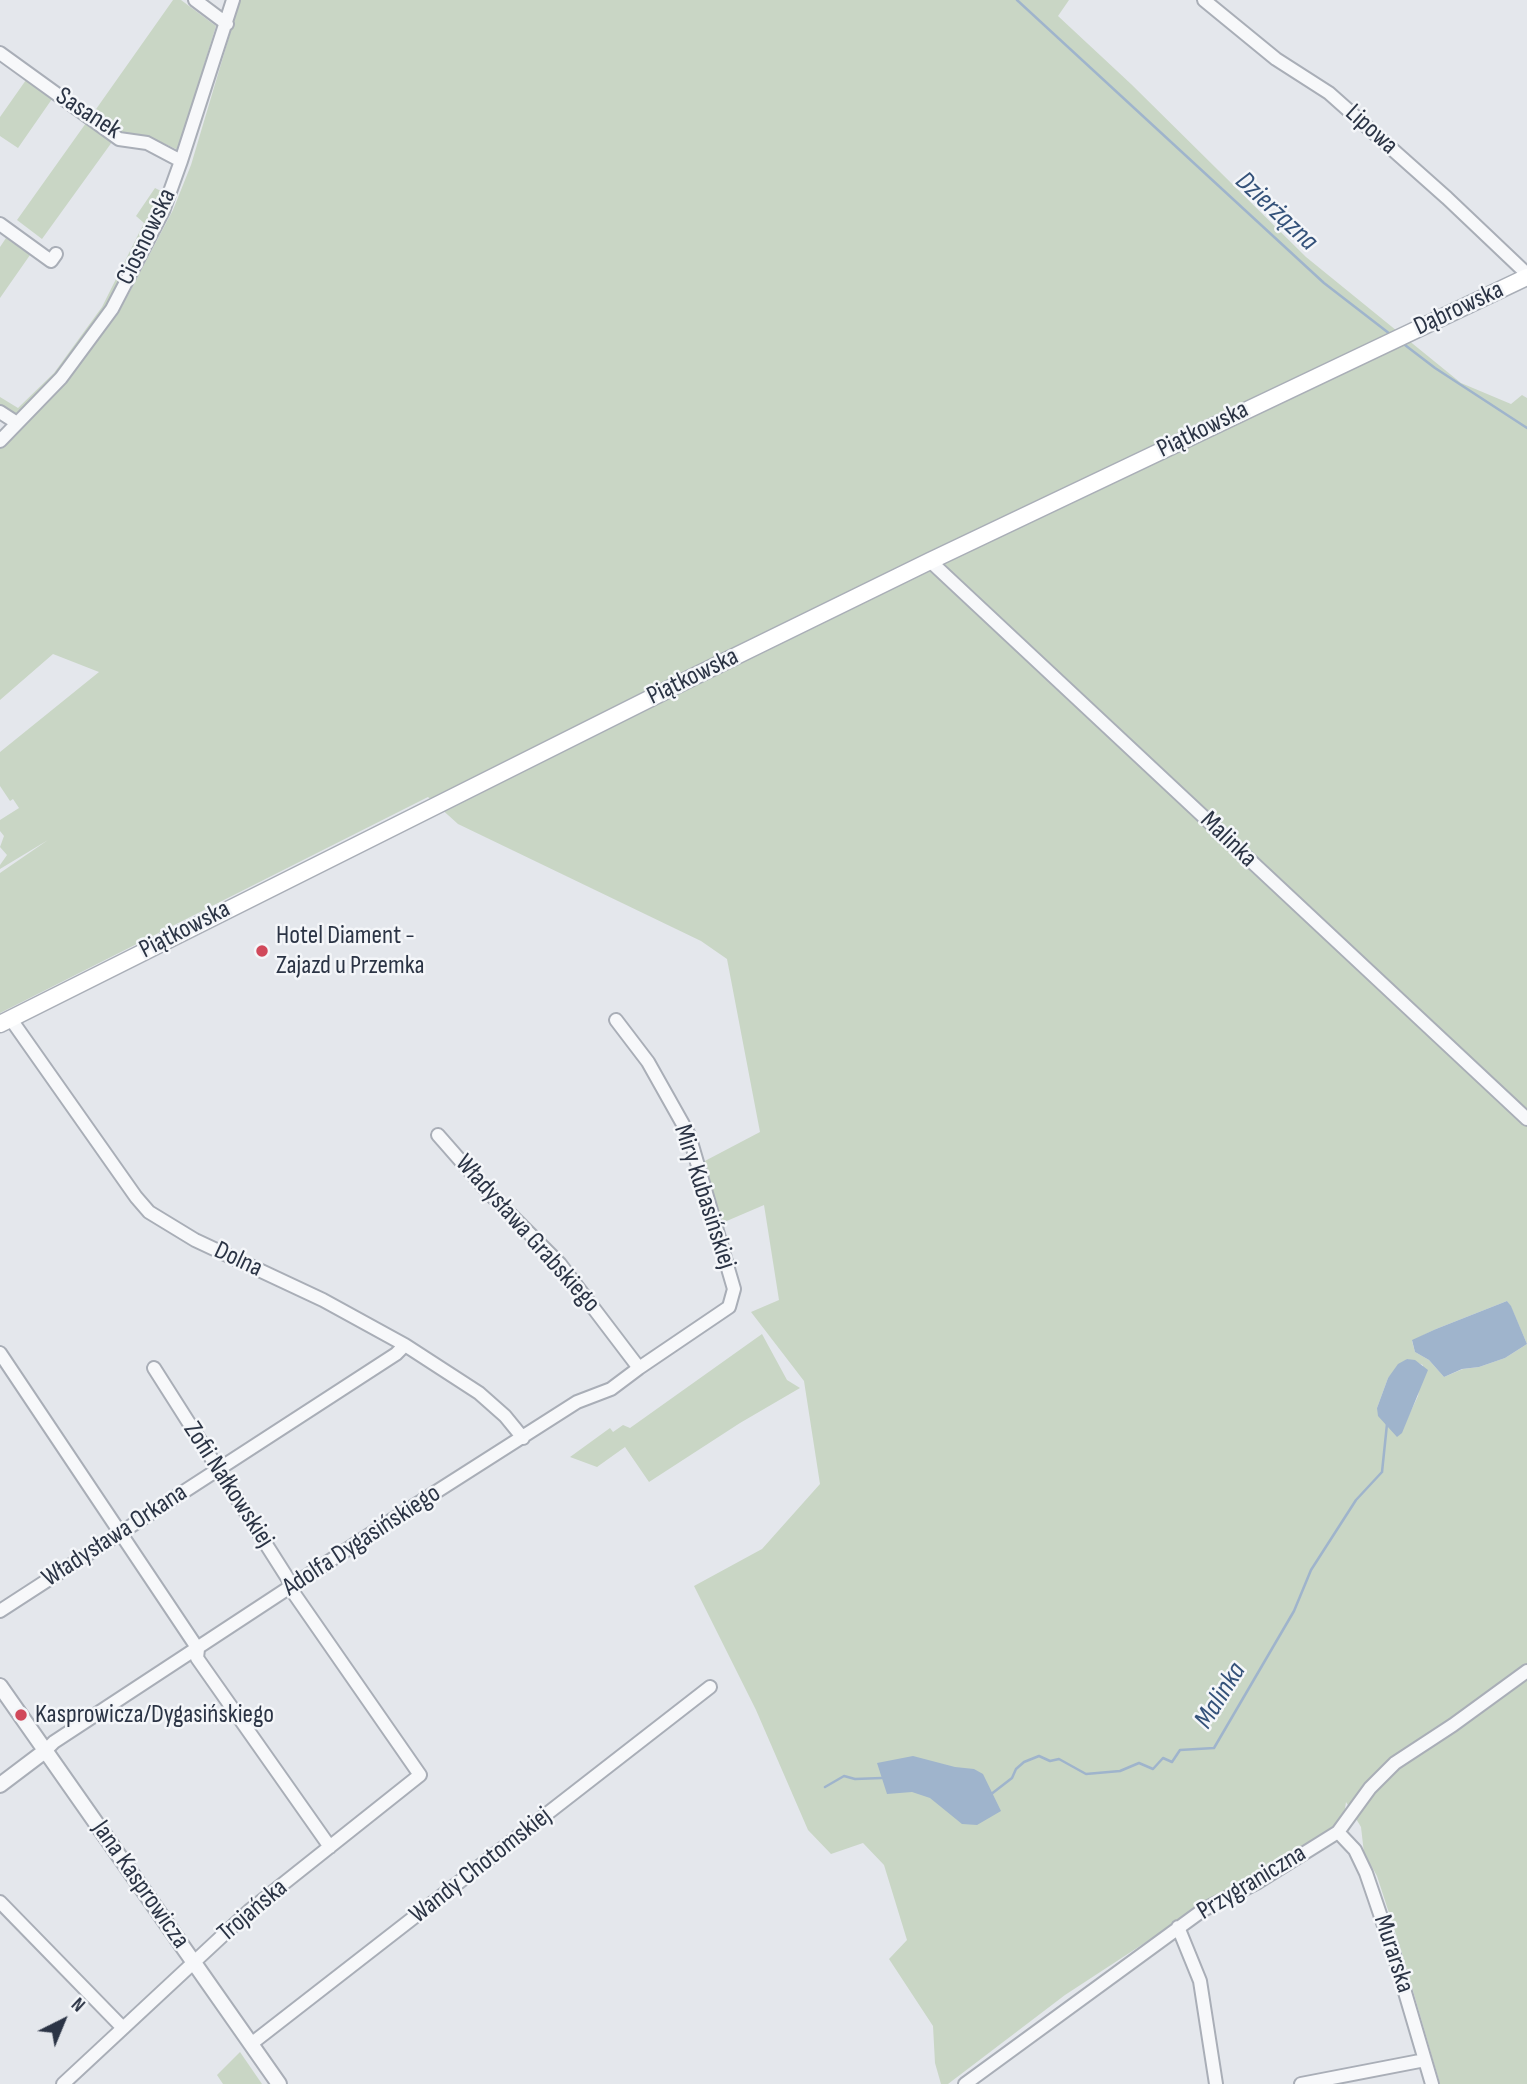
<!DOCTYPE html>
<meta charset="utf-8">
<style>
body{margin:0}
#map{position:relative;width:1527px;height:2084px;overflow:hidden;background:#e4e7ec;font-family:"Sofia Sans Condensed",sans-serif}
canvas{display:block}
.north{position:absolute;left:28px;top:1986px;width:70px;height:70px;-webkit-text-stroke:5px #f4f6f9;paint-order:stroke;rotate:43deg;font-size:19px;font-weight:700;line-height:28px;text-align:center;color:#2b3445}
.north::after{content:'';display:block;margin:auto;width:24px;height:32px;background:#2b3445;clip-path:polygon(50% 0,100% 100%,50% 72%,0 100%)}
</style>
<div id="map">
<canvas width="1527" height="2084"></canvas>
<div class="north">N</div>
</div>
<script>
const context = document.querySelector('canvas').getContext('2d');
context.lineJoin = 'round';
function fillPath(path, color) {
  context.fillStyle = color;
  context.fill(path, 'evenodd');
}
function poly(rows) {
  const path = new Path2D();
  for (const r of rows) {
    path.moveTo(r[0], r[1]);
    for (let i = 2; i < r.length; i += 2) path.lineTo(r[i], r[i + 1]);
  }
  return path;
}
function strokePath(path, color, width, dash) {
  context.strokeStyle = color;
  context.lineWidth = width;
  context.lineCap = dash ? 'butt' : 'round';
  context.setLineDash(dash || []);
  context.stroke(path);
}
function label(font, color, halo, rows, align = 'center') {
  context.font = font + ' "Sofia Sans Condensed",sans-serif';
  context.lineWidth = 5;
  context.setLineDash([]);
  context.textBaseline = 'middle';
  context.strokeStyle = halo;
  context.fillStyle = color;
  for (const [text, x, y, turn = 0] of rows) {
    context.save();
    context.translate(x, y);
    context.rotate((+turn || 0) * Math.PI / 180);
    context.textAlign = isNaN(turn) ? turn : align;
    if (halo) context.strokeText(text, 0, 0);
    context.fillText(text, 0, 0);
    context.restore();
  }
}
const green = poly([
 [173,0,181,0,216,26,178,150,148,136,122,133,94,112],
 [240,0,1069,0,1058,16,1131,84,1306,257,1461,383,1511,404,1522,395,1527,398,1527,1344,1511,1307,1507,1301,1436,1329,1412,1341,1415,1352,1429,1360,1444,1377,1463,1369,1479,1367,1505,1358,1527,1344,1527,2084,1440,2084,1402,1953,1377,1876,1364,1853,1361,1827,1346,1802,1342,1827,1195,1910,1065,1995,948,2084,941,2084,935,2063,933,2026,889,1959,907,1940,884,1865,863,1843,831,1854,808,1830,756,1710,694,1586,762,1549,820,1484,804,1381,751,1312,779,1300,764,1205,722,1223,701,1163,760,1132,727,959,701,941,458,824,428,797,0,1013,0,873,48,840,0,869,0,865,7,855,0,847,4,836,0,831,0,820,19,808,13,799,10,801,0,786,0,752,99,672,53,654,0,700,0,449,64,382,118,314,173,210,191,165],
 [1407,1359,1423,1365,1418,1396,1407,1419,1377,1408,1388,1378],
 [26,80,52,99,18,148,0,136,0,117],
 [86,123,112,142,42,239,17,220],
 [155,188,165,193,108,307,57,376,18,414,13,414,0,406,0,397,18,408,54,373,102,307,144,223,136,216],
 [6,238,30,255,0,298,0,247],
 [762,1334,787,1380,800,1388,740,1423,649,1482,625,1447,597,1467,570,1457,610,1428,613,1432,623,1425,630,1428],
 [240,2052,262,2084,223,2084,217,2075]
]);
const water = poly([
 [1507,1301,1511,1306,1527,1344,1505,1358,1479,1367,1462,1369,1444,1377,1429,1360,1415,1352,1412,1340,1436,1329],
 [1407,1359,1415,1360,1428,1370,1402,1433,1397,1437,1378,1416,1377,1408,1388,1378,1398,1364],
 [913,1756,955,1767,974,1769,983,1774,1001,1811,977,1825,962,1824,930,1798,912,1792,887,1794,877,1763]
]);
const stream = poly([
 [1017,0,1324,283,1390,334],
 [1401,342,1435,368,1527,428],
 [825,1787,844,1776,855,1779,882,1778],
 [990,1795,1012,1778,1016,1769,1024,1762,1039,1756,1050,1761,1059,1759,1086,1774,1120,1771,1139,1763,1153,1769,1163,1758,1172,1762,1180,1750,1214,1748,1294,1611,1311,1570,1356,1500,1382,1472,1387,1424]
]);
const minor = poly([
 [195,0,227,24],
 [1204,0,1276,59,1329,93,1447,198,1527,274],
 [0,53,119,139,147,143,181,161],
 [0,224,51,261,56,254],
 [0,412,17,423],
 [0,441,61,378,112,309,163,211,181,161,233,0],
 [930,561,1527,1119],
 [10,1018,136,1197,149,1212,195,1240,323,1300,405,1345,479,1393,505,1416,523,1438],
 [438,1135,488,1192,560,1264,639,1368],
 [0,1353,198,1649,197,1658,330,1847],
 [0,1611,396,1354,405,1345],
 [45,1751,54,1742,392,1520,577,1402,611,1389,639,1368,729,1307,734,1289,689,1135,648,1062,616,1020],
 [1338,1832,1355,1850,1366,1873,1394,1955,1432,2084],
 [0,1902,122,2027],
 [1178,1927,1200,1981,1216,2084],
 [251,2044,710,1687],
 [63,2084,249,1911,420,1775,295,1595,290,1582,154,1368],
 [965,2084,1203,1910,1258,1882,1338,1832,1370,1788,1395,1763,1453,1725,1527,1671],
 [1301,2084,1425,2060]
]);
const tertiary = poly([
 [0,1686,279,2084],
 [0,1785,45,1751]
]);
const secondary = poly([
 [0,1024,689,679,930,561,1527,277]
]);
const markers = [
 [262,951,7,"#d1495b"],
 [21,1715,7,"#d1495b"]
];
const streetNames = [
 ["Sasanek",88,114,33],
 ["Lipowa",1371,130,42],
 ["Ciosnowska",147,237,-64],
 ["Dąbrowska",1459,309,-25],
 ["Piątkowska",1203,430,-26],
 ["Piątkowska",693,677,-26],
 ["Malinka",1228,840,44],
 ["Piątkowska",185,930,-27],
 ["Miry Kubasińskiej",704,1197,72],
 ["Władysława Grabskiego",527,1234,48],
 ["Dolna",238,1260,25],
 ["Zofii Nałkowskiej",228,1485,57],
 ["Władysława Orkana",115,1536,-33],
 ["Adolfa Dygasińskiego",362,1541,-33],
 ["Wandy Chotomskiej",481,1866,-38],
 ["Przygraniczna",1252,1883,-31],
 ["Jana Kasprowicza",140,1885,55],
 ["Trojańska",253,1911,-40],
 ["Murarska",1393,1954,72]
];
const poiNames = [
 ["Hotel Diament -",276,936],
 ["Zajazd u Przemka",276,966],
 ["Kasprowicza/Dygasińskiego",35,1715]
];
const waterNames = [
 ["Dzierżązna",1276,212,43],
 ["Malinka",1221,1696,-58]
];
fillPath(green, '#c9d6c5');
fillPath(water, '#9fb4cc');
strokePath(stream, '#9fb4cc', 2.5);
strokePath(minor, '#a9aeb7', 16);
strokePath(tertiary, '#a9aeb7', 18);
strokePath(secondary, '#a9aeb7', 19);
strokePath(minor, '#f7f8fa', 12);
strokePath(tertiary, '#f7f8fa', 14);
strokePath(secondary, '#fff', 16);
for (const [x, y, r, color] of markers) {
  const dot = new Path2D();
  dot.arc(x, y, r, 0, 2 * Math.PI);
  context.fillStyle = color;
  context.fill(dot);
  strokePath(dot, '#f4f6f9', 2.5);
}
label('26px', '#2b3445', '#f4f6f9', streetNames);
label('26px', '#2b3445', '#f4f6f9', poiNames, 'left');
label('italic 28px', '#34527a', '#f4f6f9', waterNames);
</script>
